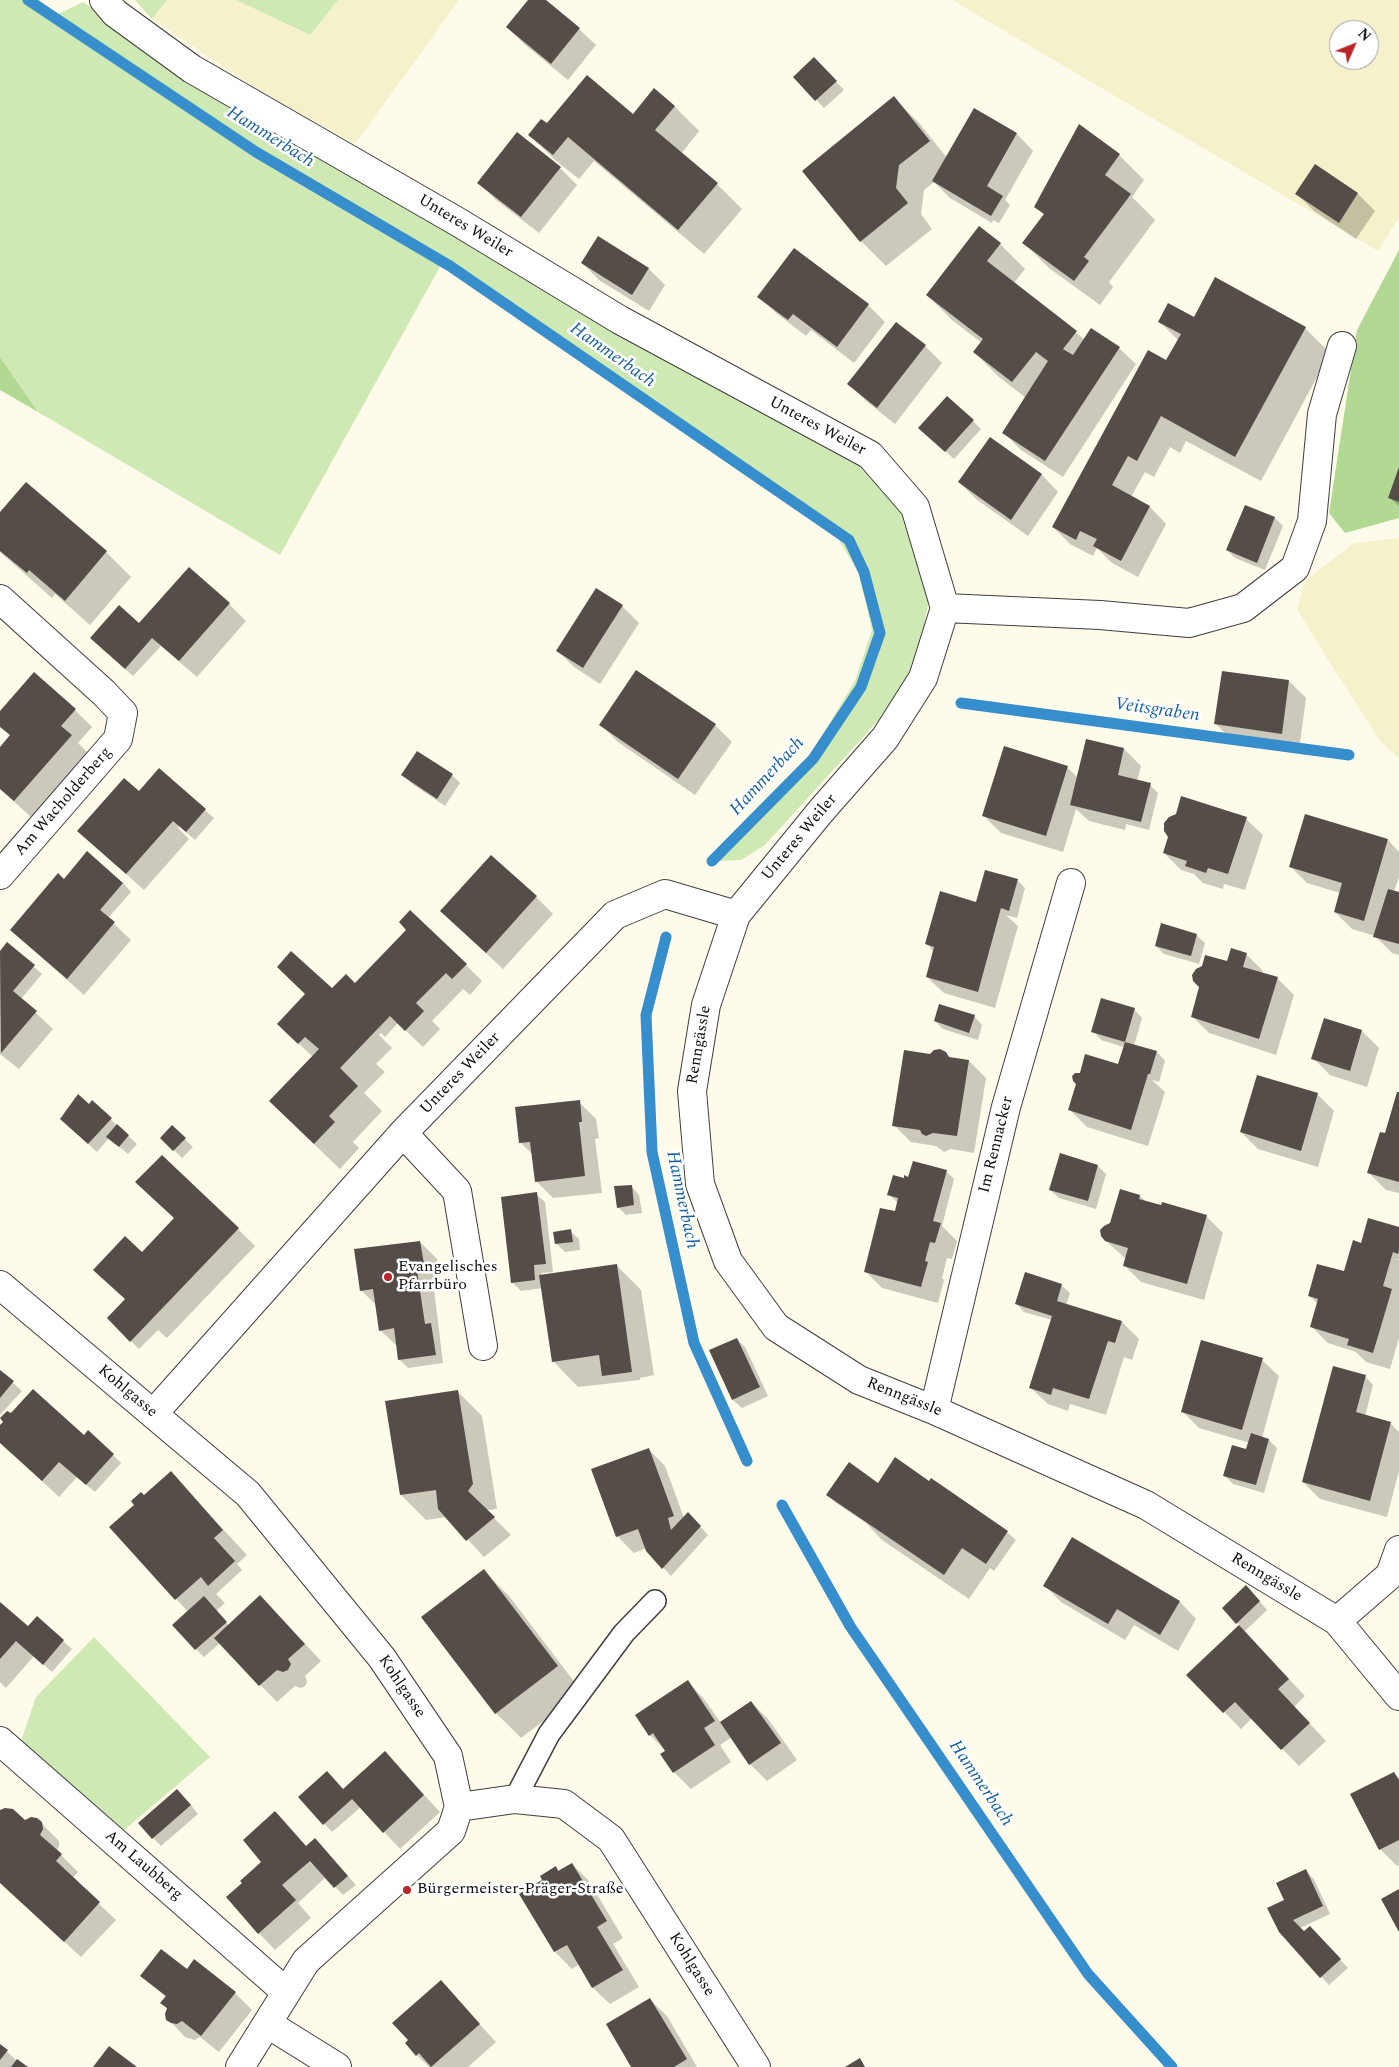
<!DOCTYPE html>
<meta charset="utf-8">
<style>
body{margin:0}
#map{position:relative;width:1399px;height:2067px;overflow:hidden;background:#fffbea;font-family:Spectral,serif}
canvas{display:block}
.north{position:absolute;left:1329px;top:20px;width:50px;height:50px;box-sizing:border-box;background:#fff;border:1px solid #9e9e9e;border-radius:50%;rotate:46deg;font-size:14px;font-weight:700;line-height:20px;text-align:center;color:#0c0c0c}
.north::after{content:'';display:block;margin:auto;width:18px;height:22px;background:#bb2428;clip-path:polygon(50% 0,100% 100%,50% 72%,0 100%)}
</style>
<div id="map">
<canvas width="1399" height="2067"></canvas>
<div class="north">N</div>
</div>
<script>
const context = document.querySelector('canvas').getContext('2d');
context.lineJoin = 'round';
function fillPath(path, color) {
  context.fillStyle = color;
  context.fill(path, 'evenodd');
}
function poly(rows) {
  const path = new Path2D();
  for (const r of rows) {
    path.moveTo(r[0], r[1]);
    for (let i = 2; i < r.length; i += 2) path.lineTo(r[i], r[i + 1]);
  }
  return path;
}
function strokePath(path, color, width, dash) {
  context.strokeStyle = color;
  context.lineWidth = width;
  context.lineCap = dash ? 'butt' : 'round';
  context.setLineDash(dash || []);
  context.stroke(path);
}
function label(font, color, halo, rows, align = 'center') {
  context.font = font + ' Spectral,serif';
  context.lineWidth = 5;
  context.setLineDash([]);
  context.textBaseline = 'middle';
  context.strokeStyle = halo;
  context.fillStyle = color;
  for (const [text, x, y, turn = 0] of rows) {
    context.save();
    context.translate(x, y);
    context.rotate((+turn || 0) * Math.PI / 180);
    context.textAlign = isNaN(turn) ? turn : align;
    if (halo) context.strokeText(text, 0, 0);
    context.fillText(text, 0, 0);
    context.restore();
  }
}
const farmland = poly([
 [167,0,236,0,309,35,338,0,459,0,355,144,252,86,152,19],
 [952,0,1399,0,1399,217,1378,251],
 [1339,30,1369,30,1369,60,1339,60],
 [1399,538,1399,758,1381,742,1330,663,1297,609,1305,581,1354,543]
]);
const green = poly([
 [0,0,39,0,58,14,83,2,240,105,868,467,906,519,931,586,918,664,885,713,765,845,741,860,718,861,809,757,855,681,872,630,859,574,833,530,442,263,280,555,38,412,0,357],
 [135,0,167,0,152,19],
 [236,0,338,0,310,35],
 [94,1637,210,1757,124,1830,21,1741,36,1697]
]);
const forest = poly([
 [1399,250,1399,518,1345,533,1329,513,1357,330],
 [0,357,38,412,0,390]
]);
const shadow = poly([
 [529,0,544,0,579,29,596,45,568,80,524,44,507,27],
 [822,67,844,90,824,108,795,77],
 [894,98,919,123,947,158,975,110,1017,134,1033,151,1005,200,1010,205,999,223,993,220,992,223,950,198,934,182,924,190,921,214,932,229,886,266,861,241,804,171],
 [674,106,699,131,681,154,717,184,742,209,704,254,594,161,579,179,555,160,530,135,547,125,633,115],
 [517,134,560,168,577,185,539,233,496,200,479,183],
 [1119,155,1144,180,1132,197,1155,220,1109,282,1113,287,1100,305,1049,268,1024,243,1045,215,1036,207],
 [1315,166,1358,194,1375,211,1356,239,1314,211,1297,194],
 [1000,244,1025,269,1014,283,1085,340,1119,348,1136,364,1063,477,1021,450,1004,433,1026,398,999,377,974,352,982,343,952,320,927,295],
 [582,263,648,268,665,285,649,311,599,280],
 [759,296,868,305,885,322,854,363,811,330,806,336,776,313],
 [1195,318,1305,328,1330,353,1261,481,1186,441,1180,453,1170,447,1154,477,1145,472,1131,497,1150,507,1166,524,1138,577,1112,563,1097,548,1093,556,1070,544,1053,527,1179,341,1159,321],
 [925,346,942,363,895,424,866,401,849,384],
 [973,421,981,429,954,459,928,436],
 [990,438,1042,475,1058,492,1028,536,976,499,959,482],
 [1399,470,1399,506,1389,497],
 [26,484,106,552,131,577,90,625,55,594,52,598,0,552,0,514],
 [1245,506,1275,518,1283,526,1265,570,1235,558,1227,550],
 [229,604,246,621,197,677,161,646,133,676,100,646,140,625],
 [622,606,639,623,600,684,574,667,557,650],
 [1289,681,1306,698,1299,750,1233,741,1216,724],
 [75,710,92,727,78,743,88,753,31,817,0,789,0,749,11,736,0,726,0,713],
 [601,725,715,725,732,742,695,795,618,742],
 [1124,749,1141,766,1137,781,1150,785,1158,793,1149,830,1126,824,1125,830,1089,821,1076,809,1063,852,1001,833,984,816,1067,767,1078,778],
 [159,770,214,818,195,840,179,826,178,828,189,839,144,890,78,831,139,793],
 [403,774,452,775,460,783,445,806,411,783],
 [1305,816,1388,840,1399,852,1399,877,1394,892,1399,893,1399,955,1392,953,1375,936,1352,929,1335,912,1340,893,1307,883,1290,866],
 [1246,819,1263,835,1245,890,1224,884,1223,889,1203,883,1194,874,1181,870,1164,853],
 [64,880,123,883,131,892,108,918,131,940,84,995,11,930],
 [1017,880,1025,888,1017,918,1006,915,1018,926,995,1008,944,993,927,977,934,952,927,944,977,903],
 [536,897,553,914,503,969,459,928],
 [1196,935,1205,943,1199,964,1164,954,1156,946],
 [7,944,42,974,21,999,53,1029,19,1069,0,1054,0,953],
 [1246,954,1263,971,1262,974,1277,978,1294,995,1276,1055,1209,1033,1192,1016,1200,987,1228,963],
 [466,965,482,981,470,995,463,989,432,1021,440,1029,423,1047,398,1023,385,1037,381,1033,379,1035,392,1048,376,1064,385,1072,364,1093,382,1111,353,1142,359,1148,340,1169,295,1126,313,1057,278,1024,332,990,361,990],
 [1134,1009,1142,1018,1134,1046,1157,1052,1165,1061,1159,1082,1152,1080,1165,1092,1148,1146,1087,1127,1070,1110,1118,1066,1124,1047,1101,1040,1093,1031],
 [974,1016,982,1025,978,1040,943,1029,935,1021],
 [1362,1031,1379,1048,1367,1087,1330,1075,1313,1058],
 [945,1053,951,1058,969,1061,986,1078,974,1153,951,1149,944,1152,936,1146,911,1142,894,1125,930,1055],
 [1317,1094,1334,1111,1318,1167,1258,1149,1241,1132],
 [1399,1094,1399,1193,1386,1190,1369,1173,1386,1135],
 [92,1102,137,1144,128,1154,109,1138,97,1152,70,1127],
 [579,1102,596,1119,599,1138,595,1139,602,1193,553,1198,536,1181,533,1155,520,1142],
 [172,1127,193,1147,182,1158,162,1138],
 [1098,1166,1106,1174,1096,1209,1059,1198,1050,1190],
 [946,1171,954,1179,942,1226,957,1241,952,1259,947,1258,942,1278,944,1280,938,1303,882,1288,865,1271,899,1214,898,1203,888,1194,905,1179],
 [631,1186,639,1195,642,1213,626,1215,618,1207],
 [1121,1191,1140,1196,1146,1202,1206,1216,1223,1233,1204,1300,1141,1282,1124,1265,1126,1259,1106,1241],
 [536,1194,545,1202,553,1272,541,1273,542,1276,616,1265,641,1290,654,1375,640,1378,640,1380,578,1387,553,1361,543,1288,521,1291,513,1283],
 [1399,1228,1399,1259,1397,1259,1399,1260,1399,1338,1390,1369,1366,1362,1356,1352,1328,1343,1311,1326,1318,1304,1309,1295,1345,1273],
 [238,1229,255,1246,167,1338,158,1330,139,1349,108,1318,126,1300],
 [570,1231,579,1239,580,1250,565,1252,556,1243],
 [420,1242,437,1259,440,1280,433,1281,443,1363,408,1368,400,1360,398,1347,380,1330,376,1305,361,1290],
 [1061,1285,1070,1293,1066,1305,1122,1322,1139,1339,1132,1360,1124,1357,1106,1415,1070,1404,1068,1411,1048,1404,1031,1388,1052,1320,1024,1312,1016,1303],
 [736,1339,745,1347,768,1396,742,1408,733,1400,711,1351],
 [1262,1360,1279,1376,1262,1438,1269,1440,1277,1448,1264,1493,1233,1484,1225,1476,1247,1451,1250,1443,1199,1428,1182,1411],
 [0,1371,22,1391,0,1415],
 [1365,1376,1373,1385,1365,1416,1390,1423,1399,1432,1399,1471,1387,1517,1320,1499,1303,1482],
 [457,1391,482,1416,497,1509,486,1510,511,1535,484,1557,447,1517,426,1520,401,1495],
 [0,1427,84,1436,113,1455,121,1463,95,1492,77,1477,59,1497,0,1442],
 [648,1449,665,1466,684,1518,696,1522,708,1535,671,1576,646,1548,634,1553,617,1536],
 [171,1473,247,1555,237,1564,242,1570,216,1594,225,1603,216,1611,229,1626,277,1614,321,1661,305,1676,307,1682,305,1686,301,1688,295,1686,277,1702,220,1643,204,1657,196,1649,174,1625,188,1612,111,1527],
 [931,1480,1007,1532,1016,1540,994,1571,990,1568,969,1599,882,1540,866,1523,836,1503,828,1495,879,1484,929,1482],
 [1072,1539,1180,1602,1196,1619,1178,1651,1134,1625,1125,1640,1061,1602,1044,1585],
 [484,1571,509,1596,582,1692,521,1738,496,1713],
 [1254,1595,1267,1610,1244,1632,1305,1696,1294,1707,1326,1741,1299,1766,1252,1718,1241,1729,1188,1675,1240,1626,1223,1608],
 [0,1604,28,1628,37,1618,72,1649,52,1672,34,1656,6,1688,0,1682],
 [688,1682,704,1699,721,1723,751,1702,768,1719,797,1760,767,1781,750,1764,732,1737,720,1745,731,1762,691,1789,674,1772,666,1751,650,1735],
 [385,1753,440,1812,400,1849,361,1807,332,1832,299,1797,343,1791],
 [1394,1773,1399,1778,1399,1865,1397,1866,1380,1849],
 [186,1799,198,1814,161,1846,153,1838],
 [0,1811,25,1822,41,1823,59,1841,59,1846,57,1851,78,1872,72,1878,116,1920,81,1957,0,1882],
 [275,1813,307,1847,323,1848,356,1885,343,1895,326,1877,298,1903,311,1918,275,1950,259,1933,263,1862],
 [572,1864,589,1881,623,1938,613,1944,639,1987,610,2004,593,1988,579,1964,572,1969,555,1952,521,1894,544,1880,555,1868,559,1872],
 [1305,1871,1314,1879,1330,1914,1300,1928,1304,1933,1318,1936,1348,1968,1329,1985,1280,1932,1286,1900],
 [187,1971,235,1993,252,2010,219,2052,200,2037,195,2040,185,2037,168,2019,168,2009,162,2003,166,1997,142,1976],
 [441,1982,496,2042,468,2067,429,2067,417,2055],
 [650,2000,667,2016,697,2067,632,2067],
 [0,2045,17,2061,26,2067,0,2067]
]);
const stream = poly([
 [28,0,256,152,450,266,849,540,864,572,880,633,861,687,813,759,712,861],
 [961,703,1349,755],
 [666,937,646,1015,652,1152,694,1343,747,1461],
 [782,1505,850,1626,1088,1974,1172,2067]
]);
const building = poly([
 [528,0,546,0,580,28,551,64,506,27],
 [814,57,837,81,815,101,793,77],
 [587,75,633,114,654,88,675,106,655,130,718,183,678,230,568,137,553,155,528,135,541,119,547,123],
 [894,96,930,141,899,165,896,188,908,203,860,242,802,171],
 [974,108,1017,133,987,186,1003,196,991,216,932,181],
 [1079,124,1120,154,1105,175,1131,194,1084,257,1089,261,1074,281,1022,243,1044,214,1034,207],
 [517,132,561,167,521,217,477,183],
 [1315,164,1358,193,1339,223,1295,194],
 [979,226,1001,243,987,261,1077,331,1063,349,1073,355,1091,328,1120,347,1045,461,1002,433,1048,361,1036,352,1012,382,973,352,983,339,926,295],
 [598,236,649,268,632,295,581,263],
 [794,248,869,304,837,347,793,314,788,320,757,297],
 [1215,277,1306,327,1235,457,1161,416,1137,461,1128,456,1112,485,1150,506,1121,561,1093,546,1097,539,1080,531,1076,540,1052,527,1148,350,1166,360,1181,334,1158,322,1168,303,1194,317],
 [896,322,926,345,877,408,847,384],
 [947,396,974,420,945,452,918,428],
 [990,437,1042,474,1011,520,958,482],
 [1399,467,1399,502,1388,498],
 [26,482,107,551,65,601,29,570,27,573,0,551,0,512],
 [1245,505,1275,517,1257,563,1226,550],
 [189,567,230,603,179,661,152,638,125,669,90,638,119,605,139,623],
 [596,588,623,605,583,668,556,651],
 [636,670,716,724,678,779,599,725],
 [1222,671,1289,680,1282,734,1214,724],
 [34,672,76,709,61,726,72,735,14,801,0,789,0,747,10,735,0,727,0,711],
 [1086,739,1124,748,1118,775,1151,783,1141,822,1070,805],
 [1004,746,1068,766,1046,836,982,816],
 [417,751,453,774,437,799,401,775],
 [159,768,206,809,186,832,173,821,126,874,77,831,124,778,139,791],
 [1181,796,1247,817,1228,874,1208,868,1206,873,1185,866,1187,861,1163,853,1168,837,1164,831,1164,823,1169,817,1176,814],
 [1305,814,1388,839,1364,921,1334,912,1342,883,1289,867],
 [87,851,123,883,100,910,115,922,67,979,10,930,58,873,64,879],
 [491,855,537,896,486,953,440,911],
 [985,870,1018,879,1009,911,1001,908,978,992,926,977,934,947,925,944,940,891,976,902],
 [1388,889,1399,892,1399,944,1373,937],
 [410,910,467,964,452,979,446,973,416,1003,424,1011,405,1031,390,1016,340,1068,358,1086,329,1116,335,1122,314,1144,269,1101,319,1049,305,1037,298,1044,277,1024,305,994,277,967,291,951,332,988,346,974,355,983,406,930,399,922],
 [1161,923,1197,934,1191,956,1155,946],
 [7,942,35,965,13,991,37,1011,1,1053,0,951],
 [1231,948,1247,953,1243,967,1278,977,1259,1039,1191,1017,1199,987,1193,981,1192,975,1196,969,1202,966,1205,955,1227,961],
 [1101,998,1135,1008,1125,1042,1157,1051,1150,1074,1148,1074,1131,1130,1068,1110,1076,1084,1073,1081,1072,1076,1075,1073,1080,1073,1085,1054,1118,1064,1125,1042,1091,1032],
 [939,1004,975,1015,969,1033,934,1021],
 [1324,1018,1362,1030,1350,1071,1311,1059],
 [940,1049,946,1052,949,1057,969,1060,957,1136,933,1133,926,1136,922,1134,920,1130,892,1126,904,1050,930,1054,934,1050],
 [1257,1075,1318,1093,1301,1151,1240,1132],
 [1397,1092,1399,1092,1399,1182,1367,1173,1380,1132,1385,1133],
 [78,1094,89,1104,92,1100,112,1118,88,1144,60,1119],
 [580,1100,582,1122,579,1122,585,1176,535,1182,530,1142,519,1143,515,1107],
 [117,1124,129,1135,119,1147,106,1137],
 [172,1125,186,1138,173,1151,160,1138],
 [1060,1153,1098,1165,1088,1201,1049,1190],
 [162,1155,239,1228,130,1342,107,1318,125,1299,93,1270,125,1236,142,1252,174,1218,135,1182],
 [913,1161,947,1170,933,1221,941,1223,935,1243,930,1242,925,1261,928,1262,921,1287,864,1272,880,1208,895,1211,898,1198,887,1195,893,1175,904,1178,904,1175,908,1177],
 [632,1185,634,1205,617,1208,614,1186],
 [1120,1189,1140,1195,1139,1199,1161,1205,1162,1202,1207,1215,1187,1284,1123,1266,1128,1248,1105,1241,1101,1236,1100,1230,1104,1226,1110,1223],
 [537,1192,546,1264,534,1265,535,1280,511,1283,501,1197],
 [1368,1218,1399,1227,1399,1250,1398,1254,1393,1252,1383,1286,1392,1289,1373,1353,1347,1345,1349,1339,1310,1327,1318,1299,1308,1296,1317,1264,1344,1271,1353,1240,1361,1243],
 [571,1229,573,1242,555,1244,553,1232],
 [420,1241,424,1264,416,1264,425,1324,431,1323,436,1355,398,1360,394,1328,379,1331,373,1289,360,1291,354,1249],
 [617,1264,632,1372,602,1376,599,1355,552,1362,539,1275],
 [1025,1272,1062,1284,1057,1301,1122,1321,1115,1343,1108,1341,1089,1399,1053,1388,1051,1395,1029,1388,1052,1316,1015,1304],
 [737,1338,760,1387,732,1400,709,1350],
 [1201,1340,1263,1358,1242,1430,1181,1412],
 [1333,1366,1366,1375,1356,1412,1391,1422,1370,1501,1302,1482],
 [0,1370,14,1381,0,1398],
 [33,1389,84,1435,88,1430,114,1454,86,1485,59,1462,42,1481,0,1443,0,1425,3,1422,0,1418,7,1411,11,1413],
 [458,1390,473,1484,468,1491,495,1517,466,1541,438,1509,436,1490,400,1495,385,1401],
 [1251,1433,1269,1439,1256,1485,1223,1476,1232,1445,1246,1449],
 [649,1448,674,1516,668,1518,671,1530,688,1512,701,1526,662,1569,646,1551,638,1529,616,1537,591,1469],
 [895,1457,929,1481,931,1478,1008,1531,986,1564,962,1548,944,1575,826,1495,849,1462,878,1483],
 [171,1471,223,1530,214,1538,235,1561,208,1586,201,1577,175,1600,109,1527,134,1505,131,1501,141,1492,144,1495],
 [1072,1537,1180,1601,1160,1635,1117,1609,1108,1624,1043,1586],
 [484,1569,558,1666,495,1714,421,1617],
 [1246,1585,1260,1601,1236,1624,1222,1608],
 [260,1595,305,1644,288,1659,291,1664,288,1670,283,1672,277,1670,259,1686,214,1638],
 [204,1596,227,1622,195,1650,172,1625],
 [0,1602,28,1626,37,1616,64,1640,43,1665,16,1641,0,1659],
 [1239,1625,1289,1679,1278,1689,1310,1723,1281,1750,1235,1702,1223,1713,1186,1675],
 [688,1680,715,1721,704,1728,715,1745,673,1773,660,1754,665,1751,653,1733,649,1736,635,1715],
 [751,1701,781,1743,749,1765,720,1722],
 [385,1751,424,1795,383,1833,352,1799,323,1825,298,1797,327,1771,343,1789],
 [1394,1772,1399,1780,1399,1840,1379,1850,1350,1794],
 [177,1789,191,1805,152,1839,138,1823],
 [5,1808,13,1809,25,1820,31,1817,37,1818,42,1822,43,1829,40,1835,62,1854,56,1861,100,1902,64,1942,0,1883,0,1810],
 [275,1811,306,1846,315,1838,348,1876,334,1888,310,1861,282,1885,296,1900,258,1934,226,1897,242,1883,240,1881,261,1862,243,1840],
 [572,1863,607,1921,597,1927,623,1970,592,1988,567,1945,554,1952,519,1894,542,1880,540,1876,556,1866,558,1871],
 [1306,1869,1323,1906,1293,1920,1304,1931,1310,1926,1341,1959,1320,1978,1279,1932,1267,1908,1284,1900,1276,1883],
 [1399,1889,1399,1932,1381,1899],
 [161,1949,187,1969,194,1959,236,1992,201,2036,182,2021,177,2024,171,2023,166,2020,165,2014,167,2008,160,2003,166,1996,140,1976],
 [441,1980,480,2024,431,2067,419,2053,416,2056,405,2043,408,2040,392,2023],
 [650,1998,687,2059,674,2067,631,2067,606,2024],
 [0,2044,8,2050,0,2060],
 [109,2046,137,2067,93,2067],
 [860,2058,865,2067,845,2067],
 [17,2059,28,2067,11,2067]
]);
const lane = poly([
 [515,1799,549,1734,624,1633,655,1601]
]);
const street = poly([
 [104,0,115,13,192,69,458,222,620,320,870,455,915,507,945,608,923,678,885,738,821,811,736,915,665,894,615,915,403,1133,153,1414],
 [0,599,104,693,123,713,118,739,0,875],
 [945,608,1100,615,1189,623,1243,608,1295,568,1312,521,1322,414,1342,346],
 [736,915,706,1005,692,1091,700,1184,728,1261,776,1327,859,1380,934,1410,1146,1505,1337,1621,1399,1696],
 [403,1133,457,1191,483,1346],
 [0,1285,248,1494,382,1658,448,1756,459,1807,515,1799,564,1804,611,1839,756,2067],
 [934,1410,1006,1107,1071,883],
 [1337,1621,1390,1575,1399,1550],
 [0,1741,286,1992],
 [268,2024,337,2067],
 [240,2067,306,1961,451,1831,459,1807]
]);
const markers = [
 [388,1277,5,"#bb2428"],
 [407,1890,5,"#bb2428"]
];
const streetNames = [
 ["Unteres Weiler",465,227,31],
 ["Unteres Weiler",817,427,28],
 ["Am Wacholderberg",64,802,-49],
 ["Unteres Weiler",800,838,-50],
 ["Renngässle",700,1045,-80],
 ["Unteres Weiler",461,1074,-46],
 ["Im Rennacker",997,1145,-76],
 ["Kohlgasse",127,1392,40],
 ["Renngässle",904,1398,22],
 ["Renngässle",1266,1578,31],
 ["Kohlgasse",401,1687,56],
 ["Am Laubberg",143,1866,41],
 ["Kohlgasse",691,1965,58]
];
const poiNames = [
 ["Evangelisches",398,1268],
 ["Pfarrbüro",398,1286],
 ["Bürgermeister-Präger-Straße",417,1890]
];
const waterNames = [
 ["Hammerbach",270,138,32],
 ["Hammerbach",612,356,35],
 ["Veitsgraben",1157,711,8],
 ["Hammerbach",768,777,-47],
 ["Hammerbach",681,1200,78],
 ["Hammerbach",980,1784,56]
];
fillPath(farmland, '#f4f1cb');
fillPath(green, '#cfe9b4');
fillPath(forest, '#b2d994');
fillPath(shadow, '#0003');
strokePath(stream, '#368ecd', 11);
fillPath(building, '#544d48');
strokePath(lane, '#3f3f3f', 24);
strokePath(street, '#3f3f3f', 30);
strokePath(lane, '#fff', 21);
strokePath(street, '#fff', 28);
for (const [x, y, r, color] of markers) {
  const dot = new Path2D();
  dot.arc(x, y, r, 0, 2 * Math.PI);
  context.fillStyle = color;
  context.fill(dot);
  strokePath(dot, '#fff', 2);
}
label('16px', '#0c0c0c', '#fff', streetNames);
label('16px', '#0c0c0c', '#fff', poiNames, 'left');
label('italic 18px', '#155f9d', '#fff', waterNames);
</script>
